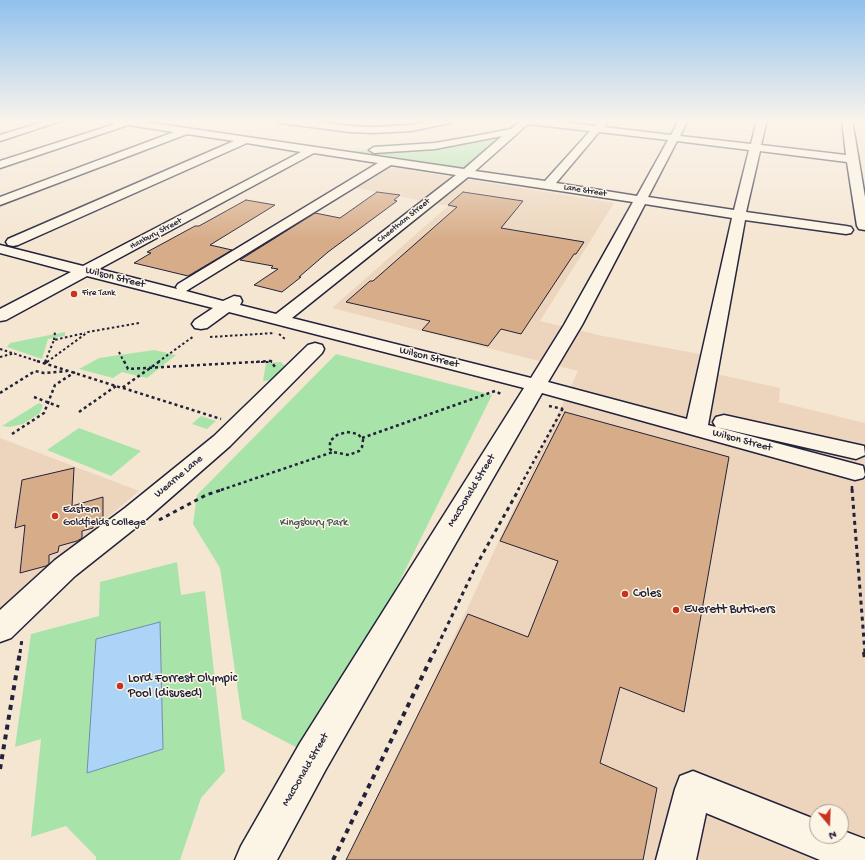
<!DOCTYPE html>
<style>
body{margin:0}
#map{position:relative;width:865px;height:860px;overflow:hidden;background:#f5e6d2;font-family:"Gochi Hand",sans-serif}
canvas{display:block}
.north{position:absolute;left:809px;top:804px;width:40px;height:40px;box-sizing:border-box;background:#fcf5e5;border:1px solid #a5a1a1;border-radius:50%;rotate:161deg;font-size:11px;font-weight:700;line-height:16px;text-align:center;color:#22223b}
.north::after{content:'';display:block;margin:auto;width:14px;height:18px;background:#c8321e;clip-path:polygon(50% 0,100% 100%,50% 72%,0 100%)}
</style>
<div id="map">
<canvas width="865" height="860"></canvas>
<div class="north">N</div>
</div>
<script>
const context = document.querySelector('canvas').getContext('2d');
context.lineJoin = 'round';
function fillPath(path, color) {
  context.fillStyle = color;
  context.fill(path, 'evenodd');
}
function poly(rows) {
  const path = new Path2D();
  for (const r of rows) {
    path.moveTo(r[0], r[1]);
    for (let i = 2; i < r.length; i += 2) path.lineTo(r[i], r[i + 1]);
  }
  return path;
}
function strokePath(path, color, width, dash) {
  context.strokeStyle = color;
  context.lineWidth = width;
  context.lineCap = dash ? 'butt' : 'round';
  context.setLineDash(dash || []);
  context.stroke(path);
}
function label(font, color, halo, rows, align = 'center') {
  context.font = font + ' "Gochi Hand",sans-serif';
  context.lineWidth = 3;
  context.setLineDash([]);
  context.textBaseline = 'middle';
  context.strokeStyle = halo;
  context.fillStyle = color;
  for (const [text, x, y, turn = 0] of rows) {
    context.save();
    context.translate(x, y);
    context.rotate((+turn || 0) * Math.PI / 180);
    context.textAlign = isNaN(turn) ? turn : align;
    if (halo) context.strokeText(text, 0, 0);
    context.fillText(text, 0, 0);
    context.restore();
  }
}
const built = poly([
 [385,166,614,203,540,321,603,336,705,355,698,370,780,388,779,402,865,423,865,860,350,860,578,371,332,308,448,206,351,187],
 [817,812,841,812,841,836,817,836],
 [0,438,139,491,0,609]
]);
const green = poly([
 [517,130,466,173,330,152,435,146],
 [65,332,65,336,48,339,42,359,7,347,10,343],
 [154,350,176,355,147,378,122,372,113,378,79,369,99,358],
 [336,354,492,395,313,756,242,719,220,568,193,524,197,495],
 [281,362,285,366,282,373,274,380,263,381,266,363],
 [39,403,43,405,40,413,23,424,9,427,2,426],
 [201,416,216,421,207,429,192,424],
 [79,428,141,451,111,476,47,450],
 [177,562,181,595,205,591,225,771,201,798,180,860,96,860,96,857,66,826,31,837,41,739,15,747,31,634,99,616,100,582]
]);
const water = poly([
 [160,622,163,749,87,773,96,639,160,622]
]);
const building = poly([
 [377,192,400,195,394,200,397,201,328,252,299,277,301,277,282,292,254,285,278,269,271,268,273,266,240,260,315,213,340,218,377,192],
 [463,192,523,201,501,228,584,242,576,254,574,254,521,334,501,329,488,346,422,330,430,321,346,302,370,281,373,281,457,207,448,205,463,192],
 [246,200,275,205,210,245,232,250,188,276,134,263,151,253,147,252,195,226,199,226,246,200],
 [565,412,729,457,684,712,620,687,600,763,657,788,643,860,346,860,468,614,528,637,558,561,500,541,565,412],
 [74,468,72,506,103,497,103,518,93,521,93,528,82,531,82,538,77,541,59,546,58,552,49,555,49,564,46,566,20,573,25,525,15,528,22,480,74,468]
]);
const pathFar3 = poly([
 [279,334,285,339],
 [210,337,275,333],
 [54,340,55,332],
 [0,349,40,362],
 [119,352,124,362],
 [0,357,15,353],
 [45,362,54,340,85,333],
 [47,362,88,332,139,323],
 [158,362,194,336],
 [256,362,272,362]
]);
const pathFar2 = poly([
 [37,361,122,388,160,361],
 [124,361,128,369,271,361,275,367],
 [45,363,48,361],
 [45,363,46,361],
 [123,388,221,419],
 [0,393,35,371,44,373,67,371],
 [34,397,60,407],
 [549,406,563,409],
 [79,412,116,386],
 [347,432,358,434,363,440,362,447,359,451,349,455,333,452,330,449,330,441,337,435,347,432],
 [12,434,44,413,55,385,75,372],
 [362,438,495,391,501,394],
 [852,486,852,490],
 [221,490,333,452],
 [518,490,563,408]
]);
const pathFar1 = poly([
 [852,489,865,653],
 [159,520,206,495,224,489],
 [20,653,22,639],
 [434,653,476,566,519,489]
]);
const path = poly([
 [864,652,865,659],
 [0,769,20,652],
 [333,860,434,652]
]);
const minor = poly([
 [49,120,64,120,0,141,0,135,49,120],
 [106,120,132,120,464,169,502,136,435,149,374,153,369,150,374,147,435,143,475,136,511,129,519,122,517,120,548,120,595,126,599,120,608,120,604,127,671,135,679,120,688,120,680,136,751,144,757,120,767,120,761,145,846,155,842,120,852,120,865,197,865,230,859,229,857,226,847,162,760,151,746,212,846,226,851,227,853,230,851,233,846,234,745,220,708,425,716,427,713,422,716,417,724,415,864,446,865,455,856,459,716,427,863,466,865,475,863,478,855,480,542,393,326,769,277,860,235,860,241,846,300,743,524,388,229,312,207,328,201,329,195,328,192,324,195,320,213,308,87,276,6,320,0,321,0,309,71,272,0,253,0,245,83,266,301,152,247,143,18,245,13,246,8,245,6,242,8,239,234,141,187,134,0,205,0,197,174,132,128,125,0,168,0,161,115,124,106,120],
 [528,124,590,131,545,181,475,171,528,124],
 [599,132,668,140,637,196,556,183,599,132],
 [677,141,749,150,734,210,648,197,677,141],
 [314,153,378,163,178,284,176,287,177,289,99,269,314,153],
 [391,165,456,175,276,314,240,305,242,301,240,297,234,296,223,301,186,291,391,165],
 [468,177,633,202,564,325,531,378,292,318,468,177],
 [645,204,732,218,687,419,548,382,582,325,645,204],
 [276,120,305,120,350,126,373,127,411,125,434,120,454,120,450,123,411,131,373,133,350,132,280,123,276,120],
 [315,343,322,345,324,349,322,353,230,446,143,522,75,576,11,638,0,642,0,610,55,560,125,508,214,436,308,345,315,343],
 [693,771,817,820,817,836,841,836,841,830,865,839,865,860,820,860,706,813,696,860,656,860,675,789,680,776,693,771]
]);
const markers = [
 [74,294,4,"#c8321e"],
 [55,516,4,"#c8321e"],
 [625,594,4,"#c8321e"],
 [676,610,4,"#c8321e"],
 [120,686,4,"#c8321e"]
];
const farStreetnames = [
 ["Lane Street",585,191,9],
 ["Cheetham Street",404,221,-39],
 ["Hanbury Street",156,234,-28]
];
const farPoinames = [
 ["Fire Tank",82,294]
];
const streetNames = [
 ["Wilson Street",115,278,14],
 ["Wilson Street",429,358,14],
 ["Wilson Street",742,441,15],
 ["Wearne Lane",179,477,-40],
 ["MacDonald Street",472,491,-59],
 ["MacDonald Street",306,770,-60]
];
const poiNames = [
 ["Eastern",63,510],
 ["Goldfields College",63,523]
];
const parkNames = [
 ["Kingsbury Park",314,523]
];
const nearPoinames = [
 ["Coles",633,594],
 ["Everett Butchers",684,610],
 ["Lord Forrest Olympic",128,679],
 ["Pool (disused)",128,694]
];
fillPath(built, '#ecd5bc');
fillPath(green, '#a8e4aa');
fillPath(water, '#acd4f6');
strokePath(water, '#758dab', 1);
fillPath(building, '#d7ac88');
strokePath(building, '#22223b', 1);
strokePath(minor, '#22223b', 3);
strokePath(pathFar3, '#22223b', 2, [2.5, 2.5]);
strokePath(pathFar2, '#22223b', 2.5, [3, 3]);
strokePath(pathFar1, '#22223b', 3, [4, 4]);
strokePath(path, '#22223b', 4, [5, 5]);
fillPath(minor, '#fcf5e5');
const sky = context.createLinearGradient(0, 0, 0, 241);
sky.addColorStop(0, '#90c1ee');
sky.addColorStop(0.5, '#faf4eb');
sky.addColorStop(1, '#faf4eb00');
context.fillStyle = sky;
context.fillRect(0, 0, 865, 241);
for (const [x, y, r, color] of markers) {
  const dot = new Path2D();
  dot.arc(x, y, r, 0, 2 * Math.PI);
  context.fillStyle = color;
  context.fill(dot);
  strokePath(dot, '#fcf5e5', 1.5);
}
label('9px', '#22223b', '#fcf5e5', farStreetnames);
label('9px', '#22223b', '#fcf5e5', farPoinames, 'left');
label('11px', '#22223b', '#fcf5e5', streetNames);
label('11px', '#22223b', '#fcf5e5', poiNames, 'left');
label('11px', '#445257', '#fcf5e5', parkNames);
label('13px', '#22223b', '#fcf5e5', nearPoinames, 'left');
</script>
